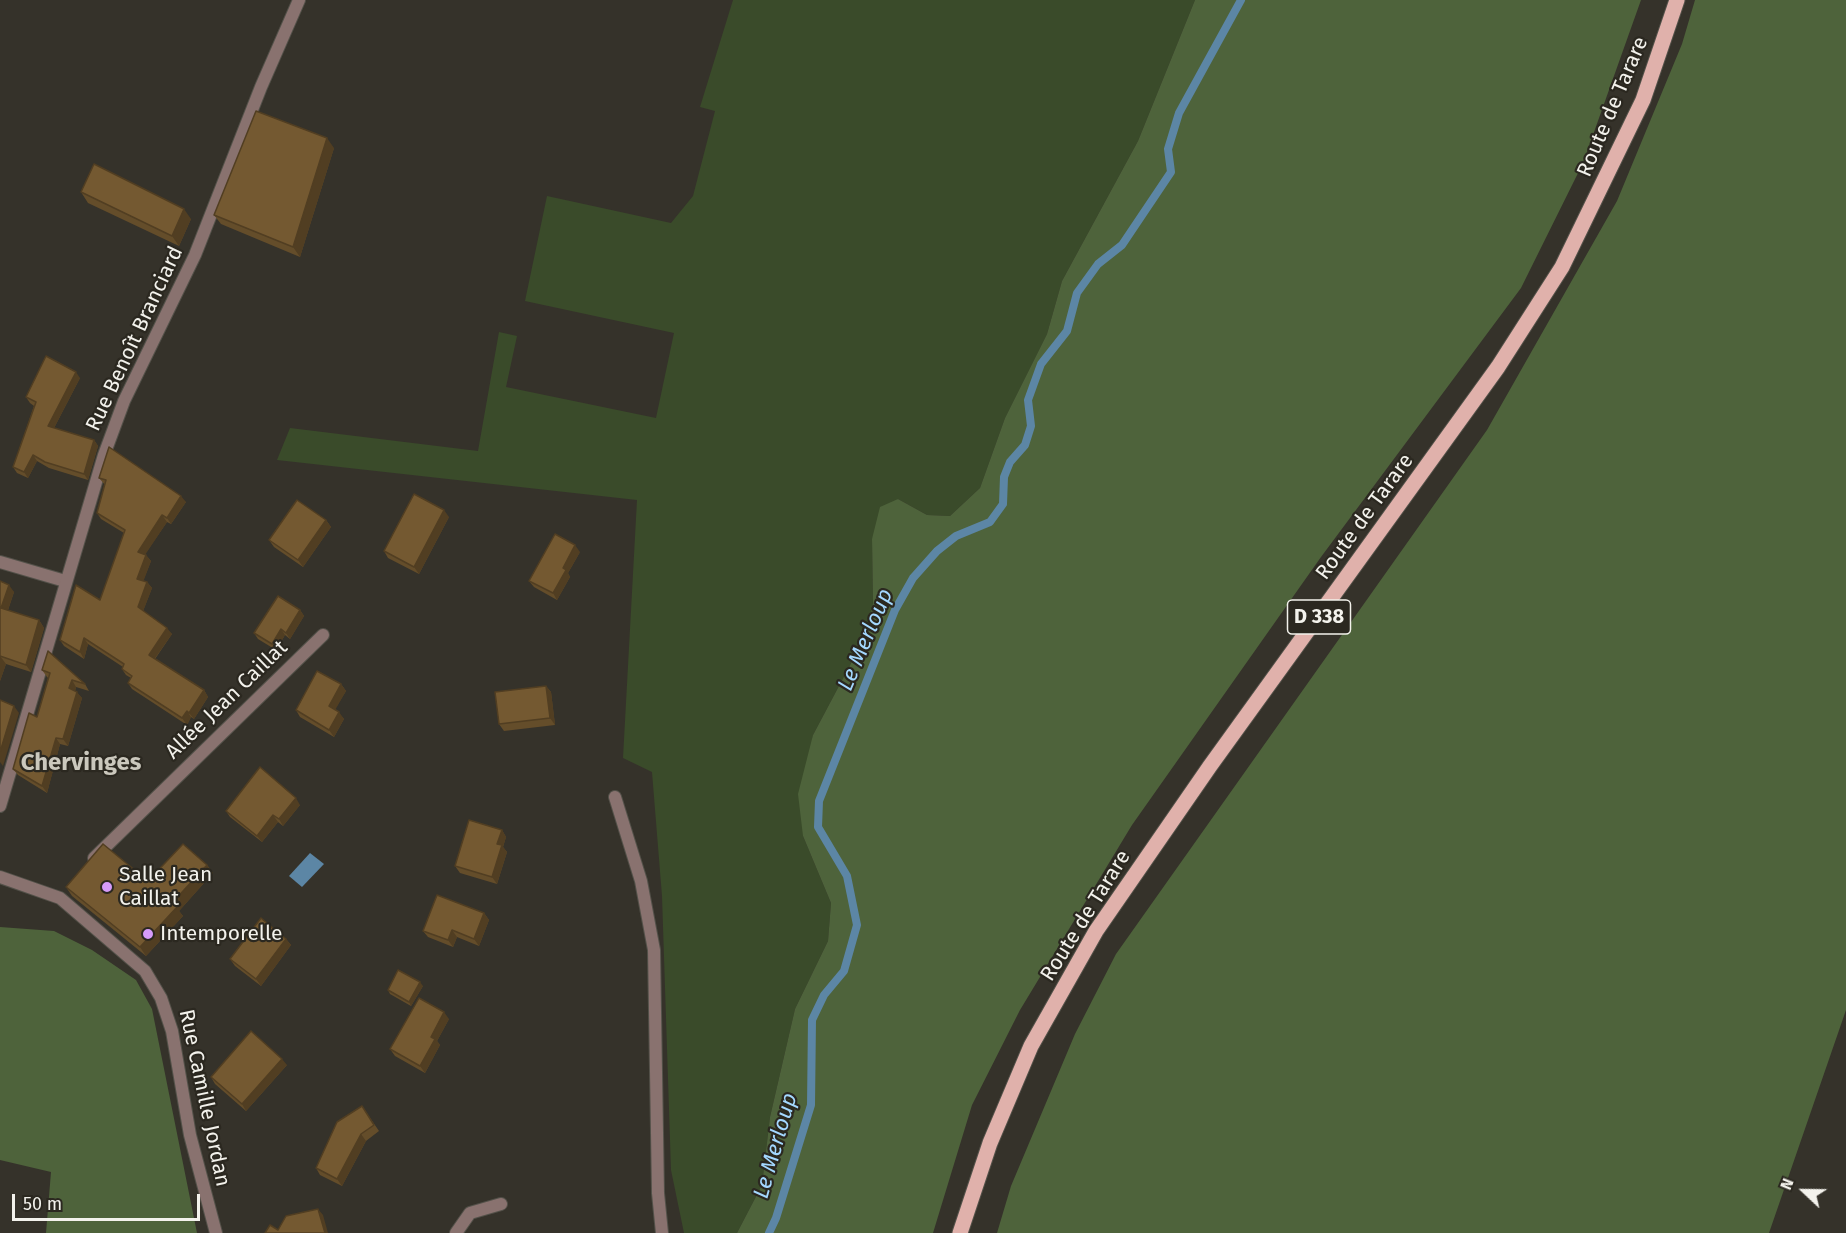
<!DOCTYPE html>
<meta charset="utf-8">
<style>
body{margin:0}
#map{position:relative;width:1846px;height:1233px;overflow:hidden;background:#35322a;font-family:"Fira Sans",sans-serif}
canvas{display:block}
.north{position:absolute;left:1774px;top:1161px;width:60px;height:60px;-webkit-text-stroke:4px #2b2820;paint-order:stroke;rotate:292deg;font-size:16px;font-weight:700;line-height:24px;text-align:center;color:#f3f2ec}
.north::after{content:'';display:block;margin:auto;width:21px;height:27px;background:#f3f2ec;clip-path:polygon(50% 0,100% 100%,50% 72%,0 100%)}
.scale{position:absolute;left:12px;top:1194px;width:188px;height:27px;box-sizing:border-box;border:3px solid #f3f2ec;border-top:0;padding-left:8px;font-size:18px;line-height:21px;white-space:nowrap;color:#f3f2ec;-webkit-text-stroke:4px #2b2820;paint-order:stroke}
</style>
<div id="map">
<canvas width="1846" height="1233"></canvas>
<div class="north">N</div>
<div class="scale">50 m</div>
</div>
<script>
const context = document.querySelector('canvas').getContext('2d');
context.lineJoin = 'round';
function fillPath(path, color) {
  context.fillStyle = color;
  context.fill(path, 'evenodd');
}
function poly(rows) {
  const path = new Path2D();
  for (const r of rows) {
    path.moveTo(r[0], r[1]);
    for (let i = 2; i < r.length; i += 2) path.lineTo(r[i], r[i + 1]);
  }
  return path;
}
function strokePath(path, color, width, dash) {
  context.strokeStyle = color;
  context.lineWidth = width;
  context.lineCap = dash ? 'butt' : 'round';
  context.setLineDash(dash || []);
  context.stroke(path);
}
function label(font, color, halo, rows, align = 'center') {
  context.font = font + ' "Fira Sans",sans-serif';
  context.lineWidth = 4.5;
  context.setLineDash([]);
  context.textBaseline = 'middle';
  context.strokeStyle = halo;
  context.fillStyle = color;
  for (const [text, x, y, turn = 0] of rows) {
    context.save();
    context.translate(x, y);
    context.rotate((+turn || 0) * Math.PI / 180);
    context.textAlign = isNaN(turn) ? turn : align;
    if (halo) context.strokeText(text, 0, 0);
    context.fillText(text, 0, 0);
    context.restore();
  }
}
const green = poly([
 [733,0,1195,0,1138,141,1062,281,1047,334,1005,418,980,488,950,516,927,515,898,499,872,539,873,603,866,635,813,735,803,836,831,903,828,941,795,1009,770,1117,762,1185,737,1233,684,1233,671,1170,662,896,652,772,623,758,637,500,277,460,290,428,478,451,499,332,517,336,506,387,656,418,674,333,525,301,547,196,671,223,693,196,715,111,700,107]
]);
const forest = poly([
 [1195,0,1641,0,1583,163,1521,288,1321,557,1132,825,1020,1010,972,1105,933,1233,737,1233,762,1185,770,1117,795,1009,828,941,831,903,803,836,798,794,813,735,866,635,873,603,872,539,880,507,898,499,927,515,950,516,980,488,1005,418,1047,334,1062,281,1138,141],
 [1695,0,1846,0,1846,1010,1769,1233,997,1233,1011,1186,1075,1034,1116,954,1487,430,1617,201,1682,44],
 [0,927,54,931,92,950,136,980,152,1009,197,1233,46,1233,51,1172,0,1160]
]);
const water = poly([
 [310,853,324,864,302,887,289,876]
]);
const stream = poly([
 [769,1233,776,1218,811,1105,812,1020,824,995,844,971,857,925,847,876,818,827,819,801,895,610,913,578,937,551,956,536,990,522,1003,504,1004,477,1010,462,1025,445,1031,426,1028,400,1041,364,1067,331,1077,293,1098,264,1122,245,1171,172,1168,149,1179,113,1241,0]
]);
const service = poly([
 [0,562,65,581],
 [456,1233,470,1213,501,1204]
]);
const minor = poly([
 [615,797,641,881,654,950,658,1193,662,1233],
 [94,858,323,635],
 [0,877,60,898,145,971,161,998,172,1031,190,1135,216,1233]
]);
const tertiary = poly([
 [0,806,104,455,124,401,195,255,261,87,299,0]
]);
const primary = poly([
 [960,1233,990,1143,1031,1046,1096,931,1210,766,1498,367,1562,267,1643,100,1677,0]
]);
const wall = poly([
 [334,148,300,257,221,224,214,215],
 [81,192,191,219,179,246,88,203],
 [80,378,54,428,94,440,98,446,88,480,49,468,37,461,28,478,17,473,13,467,34,406,30,403,26,397],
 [99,478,186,502,171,524,167,522,145,554,151,561,143,581,147,582,152,588,143,611,172,634,155,659,204,690,208,697,194,719,191,717,187,725,132,689,128,683,131,678,126,675,122,669,123,667,88,644,84,659,64,646,60,640,100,600,124,533,101,519,97,513,105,485],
 [449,517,419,574,388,558,384,551],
 [326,520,331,527,303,567,274,547,269,540],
 [580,552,568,573,570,577,557,600,534,587,529,581],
 [0,581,14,592,8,610,39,620,44,628,31,672,6,664,0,681],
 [300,610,304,616,290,639,285,635,276,650,258,639,254,633],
 [42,670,85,684,89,691,76,687,75,691,82,698,68,746,60,744,47,793,18,775,13,769,37,717,48,678,47,677],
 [341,684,346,691,335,709,344,719,334,737,300,717,296,710],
 [546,686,551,692,555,725,504,731,499,724],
 [300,805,283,826,278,822,262,842,230,817,226,811],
 [502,830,506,837,503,847,507,852,497,884,460,873,455,866],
 [207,865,213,873,179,911,183,916,146,956,72,896,66,887,148,881],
 [484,913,489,920,479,946,457,937,453,947,428,937,423,931],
 [286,939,291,945,261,986,235,966,230,959],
 [423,986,411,1006,390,994,388,990],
 [449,1019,437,1041,440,1045,425,1073,395,1056,390,1049],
 [287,1065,246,1111,215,1084,211,1077],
 [362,1106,379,1131,366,1141,342,1186,320,1175,316,1168]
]);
const shadedWall = poly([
 [327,138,334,148,300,257,293,247],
 [184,209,191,219,179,246,172,236],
 [76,372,80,378,52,432,48,426],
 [94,440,98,446,88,480,84,474],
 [33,455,37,461,28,478,24,472],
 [181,496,186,502,171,524,167,518],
 [444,510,449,517,419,574,414,567],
 [162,515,167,522,143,558,138,552],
 [326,520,331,527,303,567,298,560],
 [575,545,580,552,568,573,570,577,557,600,553,593,563,568],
 [146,555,151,561,142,585,137,579],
 [147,582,152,588,142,614,138,607],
 [9,585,14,592,6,616,1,608],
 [300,610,304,616,290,639,286,633],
 [39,620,44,628,31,672,26,665],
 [167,628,172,634,153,661,149,655],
 [281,629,285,635,276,650,272,644],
 [84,638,88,644,84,659,80,652],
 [0,656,6,664,0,681],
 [72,680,76,687,74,695,69,688],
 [341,684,346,691,334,712,329,706],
 [546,686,551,692,555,725,550,718],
 [204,690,208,697,194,719,189,713],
 [77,692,82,698,68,746,63,739],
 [14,706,19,713,3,766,0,762,0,752],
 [187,711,191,717,187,725,182,718],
 [339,712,344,719,334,737,329,730],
 [56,738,60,744,47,793,42,786],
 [296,798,300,805,283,826,279,819],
 [273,815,278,822,262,842,257,836],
 [502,830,506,837,503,847,507,852,497,884,492,877,497,844],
 [207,865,213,873,179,911,183,916,146,956,140,947,172,903],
 [484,913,489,920,479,946,474,939],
 [452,930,457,937,453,947,448,940],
 [286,939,291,945,261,986,256,979],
 [420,982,423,986,411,1006,409,1002],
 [444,1012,449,1019,437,1041,440,1045,425,1073,420,1066,431,1037],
 [282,1059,287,1065,246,1111,242,1104],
 [361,1134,366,1141,342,1186,337,1179],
 [318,1209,323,1215,328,1233,325,1233]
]);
const building = poly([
 [256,111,327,138,293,247,214,215,256,111],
 [94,164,184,209,172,236,81,192,94,164],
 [46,356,76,372,48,426,94,440,84,474,45,462,33,455,24,472,13,467,36,402,26,397,46,356],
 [109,447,181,496,167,518,162,515,138,552,146,555,137,579,147,582,138,607,167,628,149,655,204,690,189,713,187,711,182,718,128,683,132,676,122,669,124,664,84,638,80,652,60,640,76,585,100,600,125,530,97,513,106,480,99,478,109,447],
 [414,494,444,510,414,567,384,551,414,494],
 [297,500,326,520,298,560,269,540,297,500],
 [555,534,575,545,563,568,566,570,553,593,529,581,555,534],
 [0,581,9,585,1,608,39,620,26,665,0,656,0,658,0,581],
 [278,596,300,610,286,633,281,629,272,644,254,633,278,596],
 [48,651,85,684,72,680,69,688,77,692,63,739,56,738,42,786,13,769,29,713,37,717,50,673,42,670,48,651],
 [317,671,341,684,329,706,339,712,329,730,296,710,317,671],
 [546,686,550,718,499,724,495,692,546,686],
 [0,700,14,706,0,752,0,700],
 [260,767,296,798,279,819,273,815,257,836,226,811,260,767],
 [469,820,502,830,497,844,502,845,492,877,455,866,469,820],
 [103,844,148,881,183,844,207,865,172,903,177,907,140,947,66,887,103,844],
 [437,895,484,913,474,939,452,930,448,940,423,931,437,895],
 [261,918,286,939,256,979,230,959,261,918],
 [398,970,420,982,409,1002,388,990,398,970],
 [419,998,444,1012,431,1037,435,1039,420,1066,390,1049,419,998],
 [251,1031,282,1059,242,1104,211,1077,251,1031],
 [362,1106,374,1125,361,1134,337,1179,316,1168,337,1122,362,1106],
 [318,1209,325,1233,265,1233,270,1225,278,1230,286,1216,318,1209]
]);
const markers = [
 [107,887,6,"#d69bfa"],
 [148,934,6,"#d69bfa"]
];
const shields = [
 [1319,617,63]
];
const shieldNames = [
 ["D 338",1319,617]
];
const streetNames = [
 ["Route de Tarare",1613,107,-67],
 ["Rue Benoît Branciard",135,339,-65],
 ["Route de Tarare",1365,517,-54],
 ["Allée Jean Caillat",227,700,-44],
 ["Route de Tarare",1086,916,-58],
 ["Rue Camille Jordan",204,1098,78]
];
const poiNames = [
 ["Salle Jean",119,875],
 ["Caillat",119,899],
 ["Intemporelle",160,934]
];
const waterNames = [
 ["Le Merloup",866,640,-67],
 ["Le Merloup",776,1146,-74]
];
const quarterNames = [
 ["Chervinges",81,763]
];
fillPath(green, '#3a4b2a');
fillPath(forest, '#4e633b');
fillPath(water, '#5c86a5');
strokePath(stream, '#5c86a5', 8);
strokePath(service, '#535149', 14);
strokePath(minor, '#535149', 14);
strokePath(tertiary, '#535149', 14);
strokePath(primary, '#535149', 17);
strokePath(service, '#89726f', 12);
strokePath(minor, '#89726f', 12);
strokePath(tertiary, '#89726f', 12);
strokePath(primary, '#e0b1ab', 15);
fillPath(wall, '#644d2a');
fillPath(shadedWall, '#513e22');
fillPath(building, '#745931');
strokePath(building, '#513e22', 1.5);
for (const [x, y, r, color] of markers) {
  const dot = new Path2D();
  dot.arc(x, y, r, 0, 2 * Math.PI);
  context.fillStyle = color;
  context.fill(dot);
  strokePath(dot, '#2b2820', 2);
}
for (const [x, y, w] of shields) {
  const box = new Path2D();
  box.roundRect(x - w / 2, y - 17, w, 34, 4.5);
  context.fillStyle = '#2b2820';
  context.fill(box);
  strokePath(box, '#f3f2ec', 1.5);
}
label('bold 20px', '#f3f2ec', null, shieldNames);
label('21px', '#f3f2ec', '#2b2820', streetNames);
label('21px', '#f3f2ec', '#2b2820', poiNames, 'left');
label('italic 22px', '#a4d8ff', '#2b2820', waterNames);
label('bold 24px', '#cbc8bd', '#2b2820', quarterNames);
</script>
